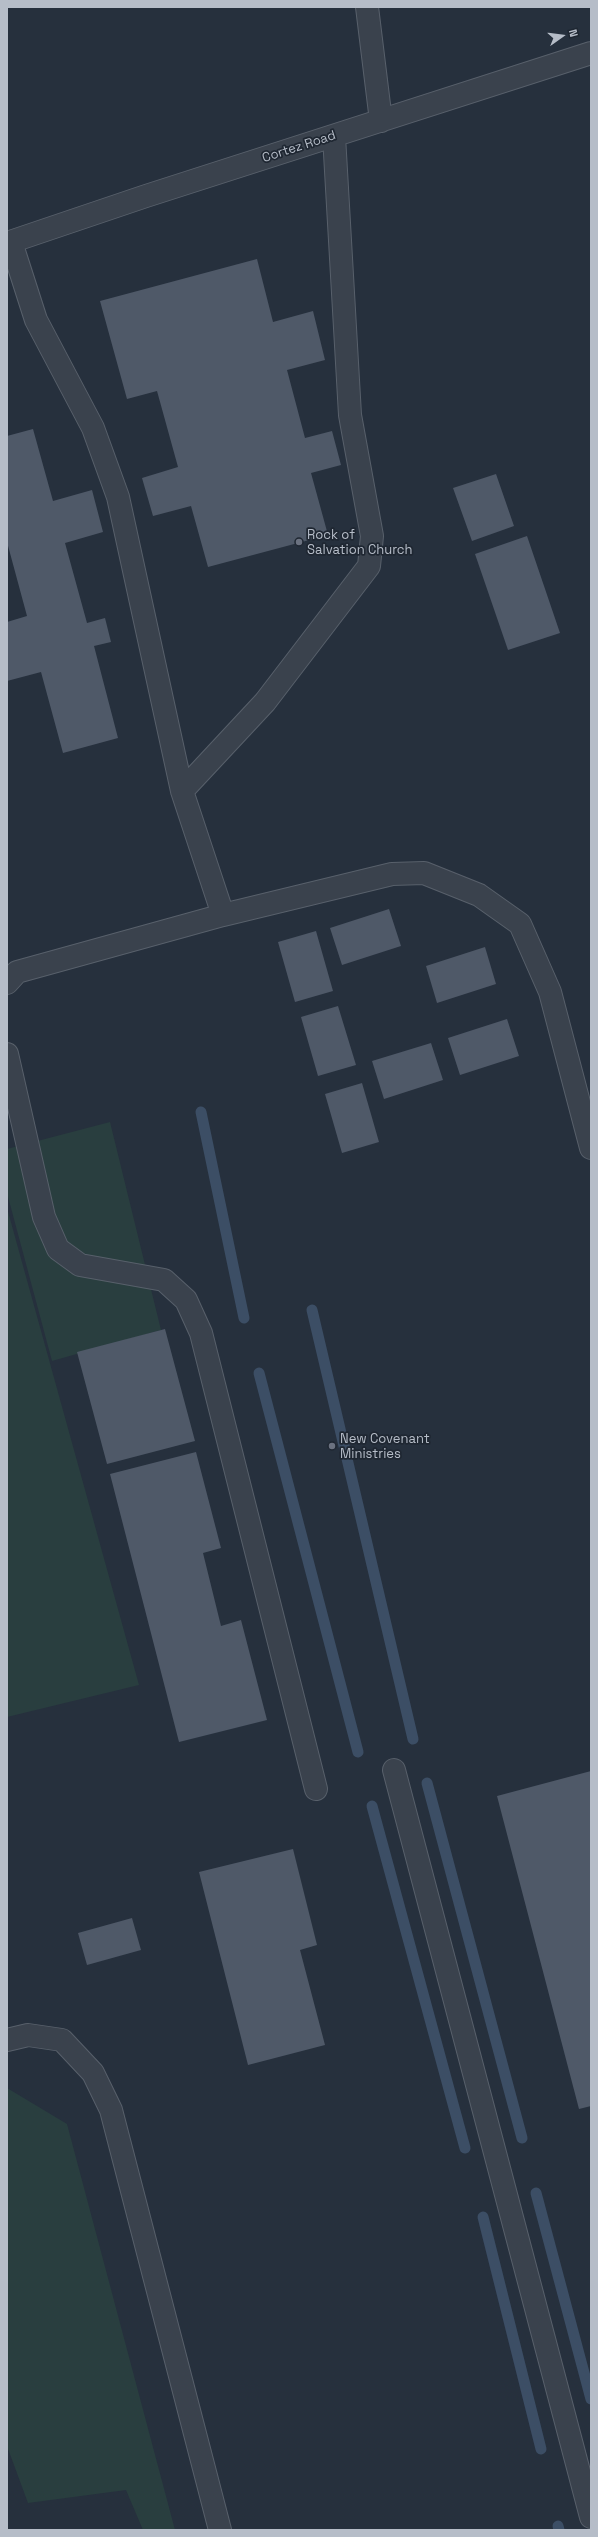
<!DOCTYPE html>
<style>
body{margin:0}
#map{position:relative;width:598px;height:2537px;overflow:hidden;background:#26303d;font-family:"Space Grotesk",sans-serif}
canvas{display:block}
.frame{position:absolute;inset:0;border:8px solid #b6bdc8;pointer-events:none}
.north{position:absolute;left:542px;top:16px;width:40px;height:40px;-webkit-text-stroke:3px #1f2732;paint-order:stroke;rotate:76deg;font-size:11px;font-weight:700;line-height:16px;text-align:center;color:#b6bdc8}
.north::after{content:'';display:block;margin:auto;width:14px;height:18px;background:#b6bdc8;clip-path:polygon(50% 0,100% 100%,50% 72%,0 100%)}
</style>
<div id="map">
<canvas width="598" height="2537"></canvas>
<div class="frame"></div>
<div class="north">N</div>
</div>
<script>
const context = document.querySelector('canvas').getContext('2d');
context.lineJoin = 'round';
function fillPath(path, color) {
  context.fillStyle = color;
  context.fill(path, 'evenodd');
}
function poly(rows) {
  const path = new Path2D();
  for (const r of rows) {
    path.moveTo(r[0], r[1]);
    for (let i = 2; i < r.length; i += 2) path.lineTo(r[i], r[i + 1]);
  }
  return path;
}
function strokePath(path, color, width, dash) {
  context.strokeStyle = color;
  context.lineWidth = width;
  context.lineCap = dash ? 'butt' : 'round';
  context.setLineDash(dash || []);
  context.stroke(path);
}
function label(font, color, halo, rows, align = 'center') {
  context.font = font + ' "Space Grotesk",sans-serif';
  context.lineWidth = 3.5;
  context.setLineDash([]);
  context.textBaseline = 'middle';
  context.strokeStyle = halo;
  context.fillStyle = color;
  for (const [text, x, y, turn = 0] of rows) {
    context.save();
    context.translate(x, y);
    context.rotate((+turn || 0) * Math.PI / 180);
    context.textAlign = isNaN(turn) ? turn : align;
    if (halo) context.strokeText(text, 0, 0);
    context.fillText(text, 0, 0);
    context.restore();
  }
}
const green = poly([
 [110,1122,161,1330,52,1361,7,1193,7,1149],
 [7,1208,139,1685,7,1717],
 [7,2088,67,2124,175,2530,143,2530,126,2490,28,2503,7,2446]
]);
const stream = poly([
 [201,1112,244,1318],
 [312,1310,413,1739],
 [259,1373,358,1752],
 [427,1783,522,2138],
 [372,1806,465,2148],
 [536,2193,591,2399],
 [483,2217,541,2449],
 [558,2526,559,2530]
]);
const building = poly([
 [257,259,273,322,313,311,325,360,287,370,305,438,332,431,341,465,311,473,328,535,208,567,191,506,153,516,142,478,178,467,157,391,127,399,100,301],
 [33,429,53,501,92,490,103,532,65,543,87,623,105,618,111,642,94,646,118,738,63,753,41,672,7,681,7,622,27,616,7,542,7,436],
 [496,474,514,526,472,541,453,488],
 [527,536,560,633,508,650,475,554],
 [389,909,401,946,342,965,330,928],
 [316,931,333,991,295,1002,278,942],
 [485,947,496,984,437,1003,426,966],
 [338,1006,356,1065,318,1076,301,1017],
 [507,1019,519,1056,460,1075,448,1038],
 [431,1043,443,1080,384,1099,372,1061],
 [362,1083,379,1142,342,1153,325,1094],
 [165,1329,195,1441,107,1464,77,1352],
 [196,1452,221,1548,203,1553,221,1626,241,1620,267,1720,179,1742,110,1474],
 [591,1771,591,2106,579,2109,497,1796],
 [293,1849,317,1945,300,1950,325,2045,248,2065,199,1872],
 [132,1918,141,1950,87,1965,78,1933]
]);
const minor = poly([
 [367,7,381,121],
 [7,243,146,196,591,53],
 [182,791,265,702,369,566,372,536,350,415,334,136],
 [223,915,392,874,424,873,479,895,520,924,550,992,591,1148],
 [7,983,17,972,223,915,182,791,118,497,93,428,36,320,11,242],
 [7,1054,44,1217,58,1249,80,1265,164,1280,186,1300,201,1333,316,1789],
 [394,1770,591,2517],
 [7,2040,28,2035,62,2040,93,2073,111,2110,220,2530]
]);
const markers = [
 [299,542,4,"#6b7280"],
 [332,1446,4,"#6b7280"]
];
const streetNames = [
 ["Cortez Road",299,147,-18]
];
const poiNames = [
 ["Rock of",307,535],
 ["Salvation Church",307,550],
 ["New Covenant",340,1439],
 ["Ministries",340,1454]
];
fillPath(green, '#293e3f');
strokePath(stream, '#3c4e65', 11);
fillPath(building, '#4f5968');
strokePath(minor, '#58606b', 24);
strokePath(minor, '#3a424d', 22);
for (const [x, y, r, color] of markers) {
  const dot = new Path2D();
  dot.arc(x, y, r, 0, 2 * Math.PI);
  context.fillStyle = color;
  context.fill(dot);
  strokePath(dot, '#1f2732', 1.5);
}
label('13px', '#b6bdc8', '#1f2732', streetNames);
label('13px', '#b6bdc8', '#1f2732', poiNames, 'left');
</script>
